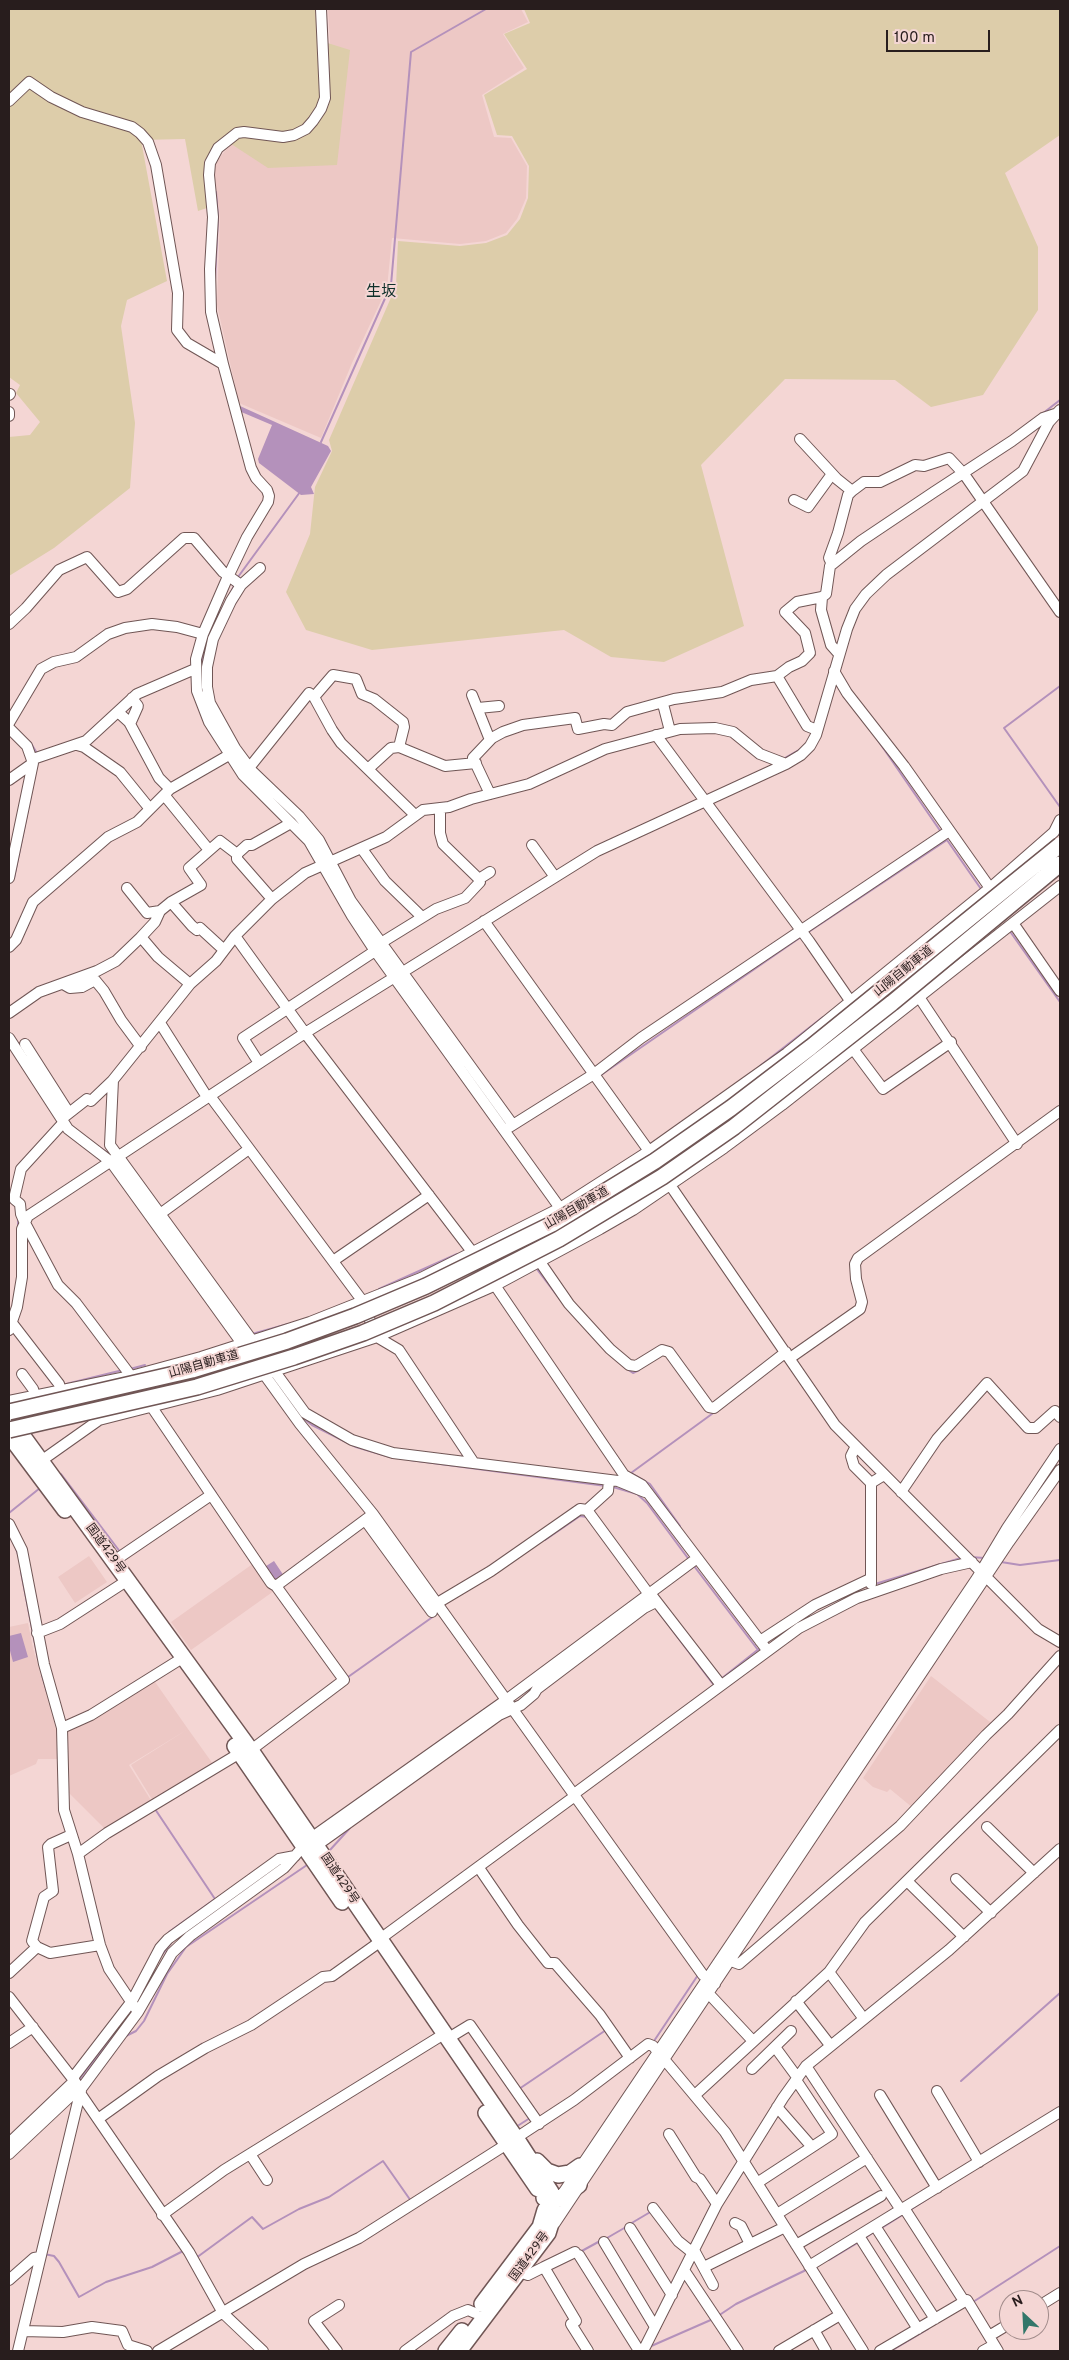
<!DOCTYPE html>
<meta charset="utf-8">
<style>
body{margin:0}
#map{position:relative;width:1069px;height:2360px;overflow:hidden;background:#f4d6d4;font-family:Overpass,sans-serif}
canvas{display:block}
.frame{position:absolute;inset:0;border:10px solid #281d1d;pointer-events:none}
.north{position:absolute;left:999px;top:2290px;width:50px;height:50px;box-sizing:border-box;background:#f4d6d4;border:1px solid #a28c8b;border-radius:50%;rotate:335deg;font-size:14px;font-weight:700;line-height:20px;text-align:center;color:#281d1d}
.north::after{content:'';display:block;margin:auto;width:18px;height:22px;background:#33776a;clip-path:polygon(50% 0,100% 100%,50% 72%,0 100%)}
.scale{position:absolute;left:886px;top:30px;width:104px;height:22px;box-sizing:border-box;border:2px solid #281d1d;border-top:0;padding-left:6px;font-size:15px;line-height:18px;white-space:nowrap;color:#281d1d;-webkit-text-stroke:4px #f4d6d4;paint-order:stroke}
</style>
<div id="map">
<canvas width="1069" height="2360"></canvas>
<div class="frame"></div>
<div class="north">N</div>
<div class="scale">100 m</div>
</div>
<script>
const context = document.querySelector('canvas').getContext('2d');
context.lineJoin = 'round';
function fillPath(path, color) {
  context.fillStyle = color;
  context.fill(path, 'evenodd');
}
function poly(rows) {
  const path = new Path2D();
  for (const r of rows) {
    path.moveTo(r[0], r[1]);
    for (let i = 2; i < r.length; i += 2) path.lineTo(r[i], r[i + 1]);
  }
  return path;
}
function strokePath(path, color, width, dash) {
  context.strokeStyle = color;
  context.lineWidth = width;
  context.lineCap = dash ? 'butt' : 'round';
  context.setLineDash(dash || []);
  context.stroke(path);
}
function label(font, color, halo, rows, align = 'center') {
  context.font = font + ' Overpass,"Noto Sans JP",sans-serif';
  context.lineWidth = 4;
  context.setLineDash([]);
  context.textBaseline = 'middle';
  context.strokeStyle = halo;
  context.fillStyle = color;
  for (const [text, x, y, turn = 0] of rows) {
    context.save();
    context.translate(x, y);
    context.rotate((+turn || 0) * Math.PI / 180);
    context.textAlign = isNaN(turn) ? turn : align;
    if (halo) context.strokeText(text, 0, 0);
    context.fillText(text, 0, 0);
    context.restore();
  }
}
const built = poly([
 [328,9,521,9,528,22,503,34,524,68,482,95,494,137,511,138,527,166,526,198,517,219,506,233,486,241,460,244,392,238,387,288,352,363,321,438,239,403,217,305,220,218,214,172,216,162,230,145,332,75],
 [89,1556,107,1582,75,1603,58,1577],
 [254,1563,274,1591,191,1650,171,1622],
 [28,1623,33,1648,57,1733,59,1759,38,1759,36,1764,9,1776,9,1627],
 [931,1676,994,1725,913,1808,890,1789,887,1792,873,1787,863,1778],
 [153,1679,188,1729,129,1765,152,1802,106,1830,65,1789,67,1728],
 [188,1729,213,1764,153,1801,131,1765]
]);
const green = poly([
 [9,9,315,9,318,40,350,50,337,165,268,168,222,138,204,161,207,208,198,211,185,139,141,140,167,281,127,300,121,326,135,423,130,488,54,548,9,576,9,437,30,435,40,422,16,393,20,385,9,377],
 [524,9,1060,9,1060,135,1005,173,1038,247,1038,310,983,395,931,407,895,380,785,379,701,465,744,626,664,662,611,657,564,630,372,650,306,630,286,592,310,534,315,487,332,451,329,440,396,286,398,241,460,246,486,243,507,235,520,219,528,198,529,166,512,136,497,135,484,95,527,69,504,34,530,23]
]);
const water = poly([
 [240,406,328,446,331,451,311,487,314,494,301,495,259,463,258,459,272,425,239,411],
 [274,1561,284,1576,276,1582,263,1568],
 [21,1633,28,1657,13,1662,9,1647,9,1636]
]);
const stream = poly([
 [326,19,329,84],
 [215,280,218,217,216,192],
 [1042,414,1060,400],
 [321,442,391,285,411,52,486,9],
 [238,577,300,492],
 [201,669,204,647,235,584],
 [1060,686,1004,728,1060,807],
 [695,724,708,724],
 [877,739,941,832],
 [30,742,37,753],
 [783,759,799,750],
 [275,800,288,813],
 [14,878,33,785],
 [1009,930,1060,1002],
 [807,933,947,840,981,889],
 [760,1066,823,1017],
 [601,1075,801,937],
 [511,1131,580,1088],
 [102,1149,112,1156],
 [18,1217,18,1227],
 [536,1268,562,1302],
 [379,1289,457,1254],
 [252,1334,288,1324],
 [624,1367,633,1373,639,1370],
 [130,1369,145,1365],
 [274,1379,300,1416,312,1425,356,1447,390,1457],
 [62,1385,123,1370],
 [410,1460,606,1486],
 [61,1474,121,1553],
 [207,1480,216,1493],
 [613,1487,637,1494,647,1503,690,1561],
 [9,1513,40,1488],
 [680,1526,650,1484,631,1473,716,1411],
 [545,1540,580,1516,587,1517],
 [16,1548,19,1558],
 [971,1557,984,1558],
 [1001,1562,1020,1565,1060,1560],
 [694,1566,758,1650],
 [21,1572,38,1659],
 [723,1584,743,1610],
 [875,1584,961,1558],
 [654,1606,713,1684,715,1683],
 [42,1675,47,1692],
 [348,1677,434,1616],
 [721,1679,760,1648],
 [155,1809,215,1899,169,1932],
 [330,1850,350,1828],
 [89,1919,92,1934],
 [161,1956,172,1942],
 [126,2036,136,2031,144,2021,167,1974,186,1947,307,1865],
 [654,2041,698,1975],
 [79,2080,132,2011],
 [961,2081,1060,1993],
 [519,2089,606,2030],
 [519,2125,530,2118],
 [910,2210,929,2198],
 [630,2224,652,2211],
 [880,2229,904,2214],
 [607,2238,626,2227],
 [865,2238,874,2232],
 [580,2252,600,2241],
 [44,2254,54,2256,59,2262,79,2297,106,2282,152,2267,183,2251],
 [196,2258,252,2217,263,2229,299,2209,329,2197,383,2161,411,2201],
 [829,2260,859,2242],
 [973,2302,1060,2246],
 [718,2316,736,2304,806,2270],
 [649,2347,713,2319],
 [891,2351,928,2329]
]);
const minor = poly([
 [321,9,325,98,321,109,313,121,306,129,294,135,283,137,244,132,237,133,218,148,210,163,209,175,213,217,210,269,211,312,223,364,251,468,256,478,267,490,269,496,268,502,247,537,226,581,203,634,196,659,197,691,209,722,243,775,309,841,352,916,373,948,560,1208],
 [9,101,29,82,51,97,82,112,132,127,140,133,148,142,156,165,178,293,177,330,187,343,223,364],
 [9,395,10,394],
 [9,412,9,416],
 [800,439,837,479,852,491],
 [794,500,808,507,832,474],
 [832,564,829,558,838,533,848,495,852,491,864,482,880,482,915,465,924,466,949,458,964,474,1060,612],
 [260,568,241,585,231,601,213,639,207,667,207,687,210,703,235,748,252,771,299,816,319,840,351,901,513,1125],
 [9,624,26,608,59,570,87,557,118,592,127,589,184,538,194,538,223,572,241,585],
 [839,654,831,645,821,610,822,597,826,594,830,566,861,541,934,492,1012,441,1043,418,1055,414],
 [834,671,847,693,904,766,990,888],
 [777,676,807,726,817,730],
 [472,695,490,740],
 [314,697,333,675,356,679,362,694,374,699,403,722,404,727,399,747],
 [663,704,670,731],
 [478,708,499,706],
 [118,712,129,722,159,778,170,789],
 [9,723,41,669,54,662,76,657,108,634,125,628,152,624,177,627,203,634],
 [130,724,138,706,132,698],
 [9,728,27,746,33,763,9,878],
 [656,735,809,941,851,1002],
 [77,745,84,747,120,772,150,809],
 [33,759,86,741,137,694,195,669],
 [368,769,391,748,399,747,445,766,476,763],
 [245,773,309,693,314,697,332,730,341,743,415,815],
 [9,780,33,763],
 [490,794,473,758,492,738,503,732,523,725,575,718,578,729,604,724,612,725,627,712,674,699,722,692,751,680,777,676,789,667,802,661,810,653,805,633,785,612,797,602,822,597],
 [165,796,209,850],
 [440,809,440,833,443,844,479,879,490,872],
 [532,845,555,877],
 [362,849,385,881,422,917],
 [237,854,237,859,272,899],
 [127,888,147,913,160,911],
 [171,902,192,926,197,930,200,928,224,950],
 [484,921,649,1151],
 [1013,923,1060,991],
 [235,936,305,1033,473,1253,624,1475,642,1485,767,1650],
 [376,946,436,909,465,898,480,882,479,879],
 [9,947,16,940,33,902,108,837,137,822,170,789,229,755],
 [63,984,70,988,82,987,95,980,104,991,121,1020,141,1047],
 [190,984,158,957,141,937,155,922,160,911,171,902,201,885,189,868,220,841,237,854,247,845,252,845,291,823],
 [919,997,1017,1144],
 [9,1013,39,992,97,971,116,961,141,937],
 [160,1023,207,1097],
 [9,1038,68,1129,111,1162,300,1424,373,1514,703,1975,715,1984],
 [25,1044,69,1113],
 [853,1049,883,1089,951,1042],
 [259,1063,243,1038,375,951],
 [210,1096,361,1299,377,1337,399,1350,474,1463],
 [64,1117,87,1099,91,1101,113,1080],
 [63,1123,21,1169,14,1199,20,1204,21,1214,24,1221,58,1285,76,1303,128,1372,271,1583,276,1586,344,1680,255,1747,240,1753,107,1833,78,1854],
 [508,1128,594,1074,641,1038,949,831],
 [670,1185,835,1425,1038,1629,1060,1642],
 [160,1214,249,1149],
 [520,1233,569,1304,610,1349,629,1365,636,1366,662,1350,669,1352,709,1407,714,1408,786,1352],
 [333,1261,429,1195],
 [12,1323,59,1384,61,1390],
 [9,1330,17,1307,22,1277,22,1229,28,1216,305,1033,597,851,786,764,801,755,810,746,816,735,847,629,855,609,866,594,886,575,1023,471,1049,422,1060,410],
 [790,1358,860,1309,862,1302,856,1279,855,1264,858,1258,1060,1111],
 [22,1374,33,1389,35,1396],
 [9,1401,131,1376,201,1357,310,1322,421,1278,560,1208,649,1151,787,1053,990,888,1054,832,1060,820],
 [856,1446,851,1456,854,1466,871,1483,884,1475],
 [41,1461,99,1420,217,1390,377,1337,496,1285,600,1229,633,1210,724,1148,782,1105,1060,886],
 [871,1483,871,1584],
 [645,1492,618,1481,393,1453,352,1440,305,1413,110,1145,113,1080,190,984,216,961,235,936,272,899,305,873,386,837,423,810,449,807,471,799,529,784,605,749,680,729,715,728,733,732,760,754,786,764],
 [901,1492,937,1439,987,1383,1028,1428,1036,1428,1055,1411,1060,1417],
 [587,1510,608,1491,609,1480],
 [365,1520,432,1612],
 [9,1524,22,1550,44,1664,62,1728,64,1810,78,1854,100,1945,109,1969,138,2012],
 [114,1561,211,1495],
 [276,1586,373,1514],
 [653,1597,721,1685],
 [429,1608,491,1571,580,1509,587,1510,648,1593],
 [37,1633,60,1624,128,1580],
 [760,1641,815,1605,870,1579],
 [62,1728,91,1715,184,1657],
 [574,1794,799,1628,857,1598,941,1569,972,1562],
 [987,1827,1034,1873],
 [310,1846,316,1846,499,1715,521,1705,534,1694,537,1689,644,1608,656,1602],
 [479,1868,518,1925,548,1963,555,1963,600,2015,630,2058],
 [956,1879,991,1913],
 [907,1881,964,1937],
 [380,1939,575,1796],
 [37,1947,50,1953,100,1945],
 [731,1961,739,1964,900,1826,986,1735,1008,1714,1060,1656],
 [829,1972,864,2019],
 [9,1973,37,1947,32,1941,44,1897,53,1891,48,1847,51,1844,71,1835],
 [709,1994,753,2041],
 [9,1997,76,2083],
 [796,2001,830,2045],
 [447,2039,470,2025,539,2124],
 [9,2043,33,2027],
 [775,2047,797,2077],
 [806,2066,901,2210],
 [752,2069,791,2031],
 [937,2091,979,2162],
 [80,2093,189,2252,223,2313,263,2351],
 [695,2095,829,1972,865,1922,1060,1730],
 [880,2095,937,2188],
 [777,2107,812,2147],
 [98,2119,158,2076,205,2048,251,2025,323,1977,332,1976,381,1941],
 [669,2134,696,2177,700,2179,717,2204],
 [516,2138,574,2100,648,2044,653,2046,725,2132,863,2351],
 [9,2143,72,2083,75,2075,132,2001,160,1948,168,1939,279,1859,295,1856],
 [9,2154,75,2092,81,2091],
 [250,2154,267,2180],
 [757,2183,832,2134,796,2080],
 [563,2193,977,1578,1007,1528,1060,1449],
 [653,2208,678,2241,693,2253],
 [904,2208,964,2301],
 [777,2214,867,2158],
 [162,2215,224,2170,444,2034],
 [555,2223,1009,1542,1060,1470],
 [735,2223,741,2226,750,2244],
 [875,2226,935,2319],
 [630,2228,672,2295],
 [859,2236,918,2329],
 [604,2242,655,2327],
 [796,2245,881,2196],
 [694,2250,713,2285],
 [579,2255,638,2349],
 [809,2266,1060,2112],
 [544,2267,575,2252],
 [704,2267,785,2227],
 [684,2270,738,2351],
 [519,2272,528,2275,544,2267,576,2321,571,2324,588,2351],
 [9,2280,34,2258,40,2257],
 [1039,2306,1060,2293],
 [814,2330,826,2351],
 [23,2331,63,2332,92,2327,122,2331,128,2345,147,2351],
 [989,2336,1009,2324],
 [18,2351,81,2089,138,2012,172,1953,190,1936,284,1868,311,1838,506,1700,696,1559],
 [158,2351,304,2264,359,2238,507,2144],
 [337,2351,314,2321,339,2305],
 [405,2351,453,2316,468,2310,475,2313],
 [643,2351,717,2204,783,2098,806,2066,949,1950,1060,1849],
 [779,2351,840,2315],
 [880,2351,967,2300,998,2351],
 [983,2351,994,2345]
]);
const highway = poly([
 [9,1417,250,1749,520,2144,551,2192,554,2214,548,2233,459,2351],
 [9,1435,65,1510],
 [235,1746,342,1902],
 [486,2113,538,2189],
 [537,2161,547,2171,558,2175,570,2173,580,2166],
 [544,2198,559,2199,579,2185],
 [482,2304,540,2227,545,2210],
 [446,2351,462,2331]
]);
const highwayBridge = poly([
 [9,1412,192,1370,287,1341,355,1316,426,1286,552,1224,655,1161,731,1108,811,1047,1060,845],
 [9,1430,197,1387,294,1357,363,1333,434,1303,559,1239,662,1177,734,1127,892,1003,1060,864]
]);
const streetNames = [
 ["山陽自動車道",904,972,-39],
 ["山陽自動車道",577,1209,-30],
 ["山陽自動車道",204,1365,-16],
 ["国道429号",105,1549,54],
 ["国道429号",339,1879,56],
 ["国道429号",530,2257,-54]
];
const quarterNames = [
 ["生坂",381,293]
];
fillPath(built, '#edc8c5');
fillPath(green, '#ddcdaa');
fillPath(water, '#b491bb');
strokePath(stream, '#b491bb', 2);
strokePath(minor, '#705655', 12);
strokePath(highway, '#705655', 18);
strokePath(minor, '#fff', 10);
strokePath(highway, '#fff', 15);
strokePath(highwayBridge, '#705655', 18, []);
strokePath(highwayBridge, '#fff', 15);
label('12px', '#281d1d', '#f4d6d4', streetNames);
label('15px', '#0f302a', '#f4d6d4', quarterNames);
</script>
